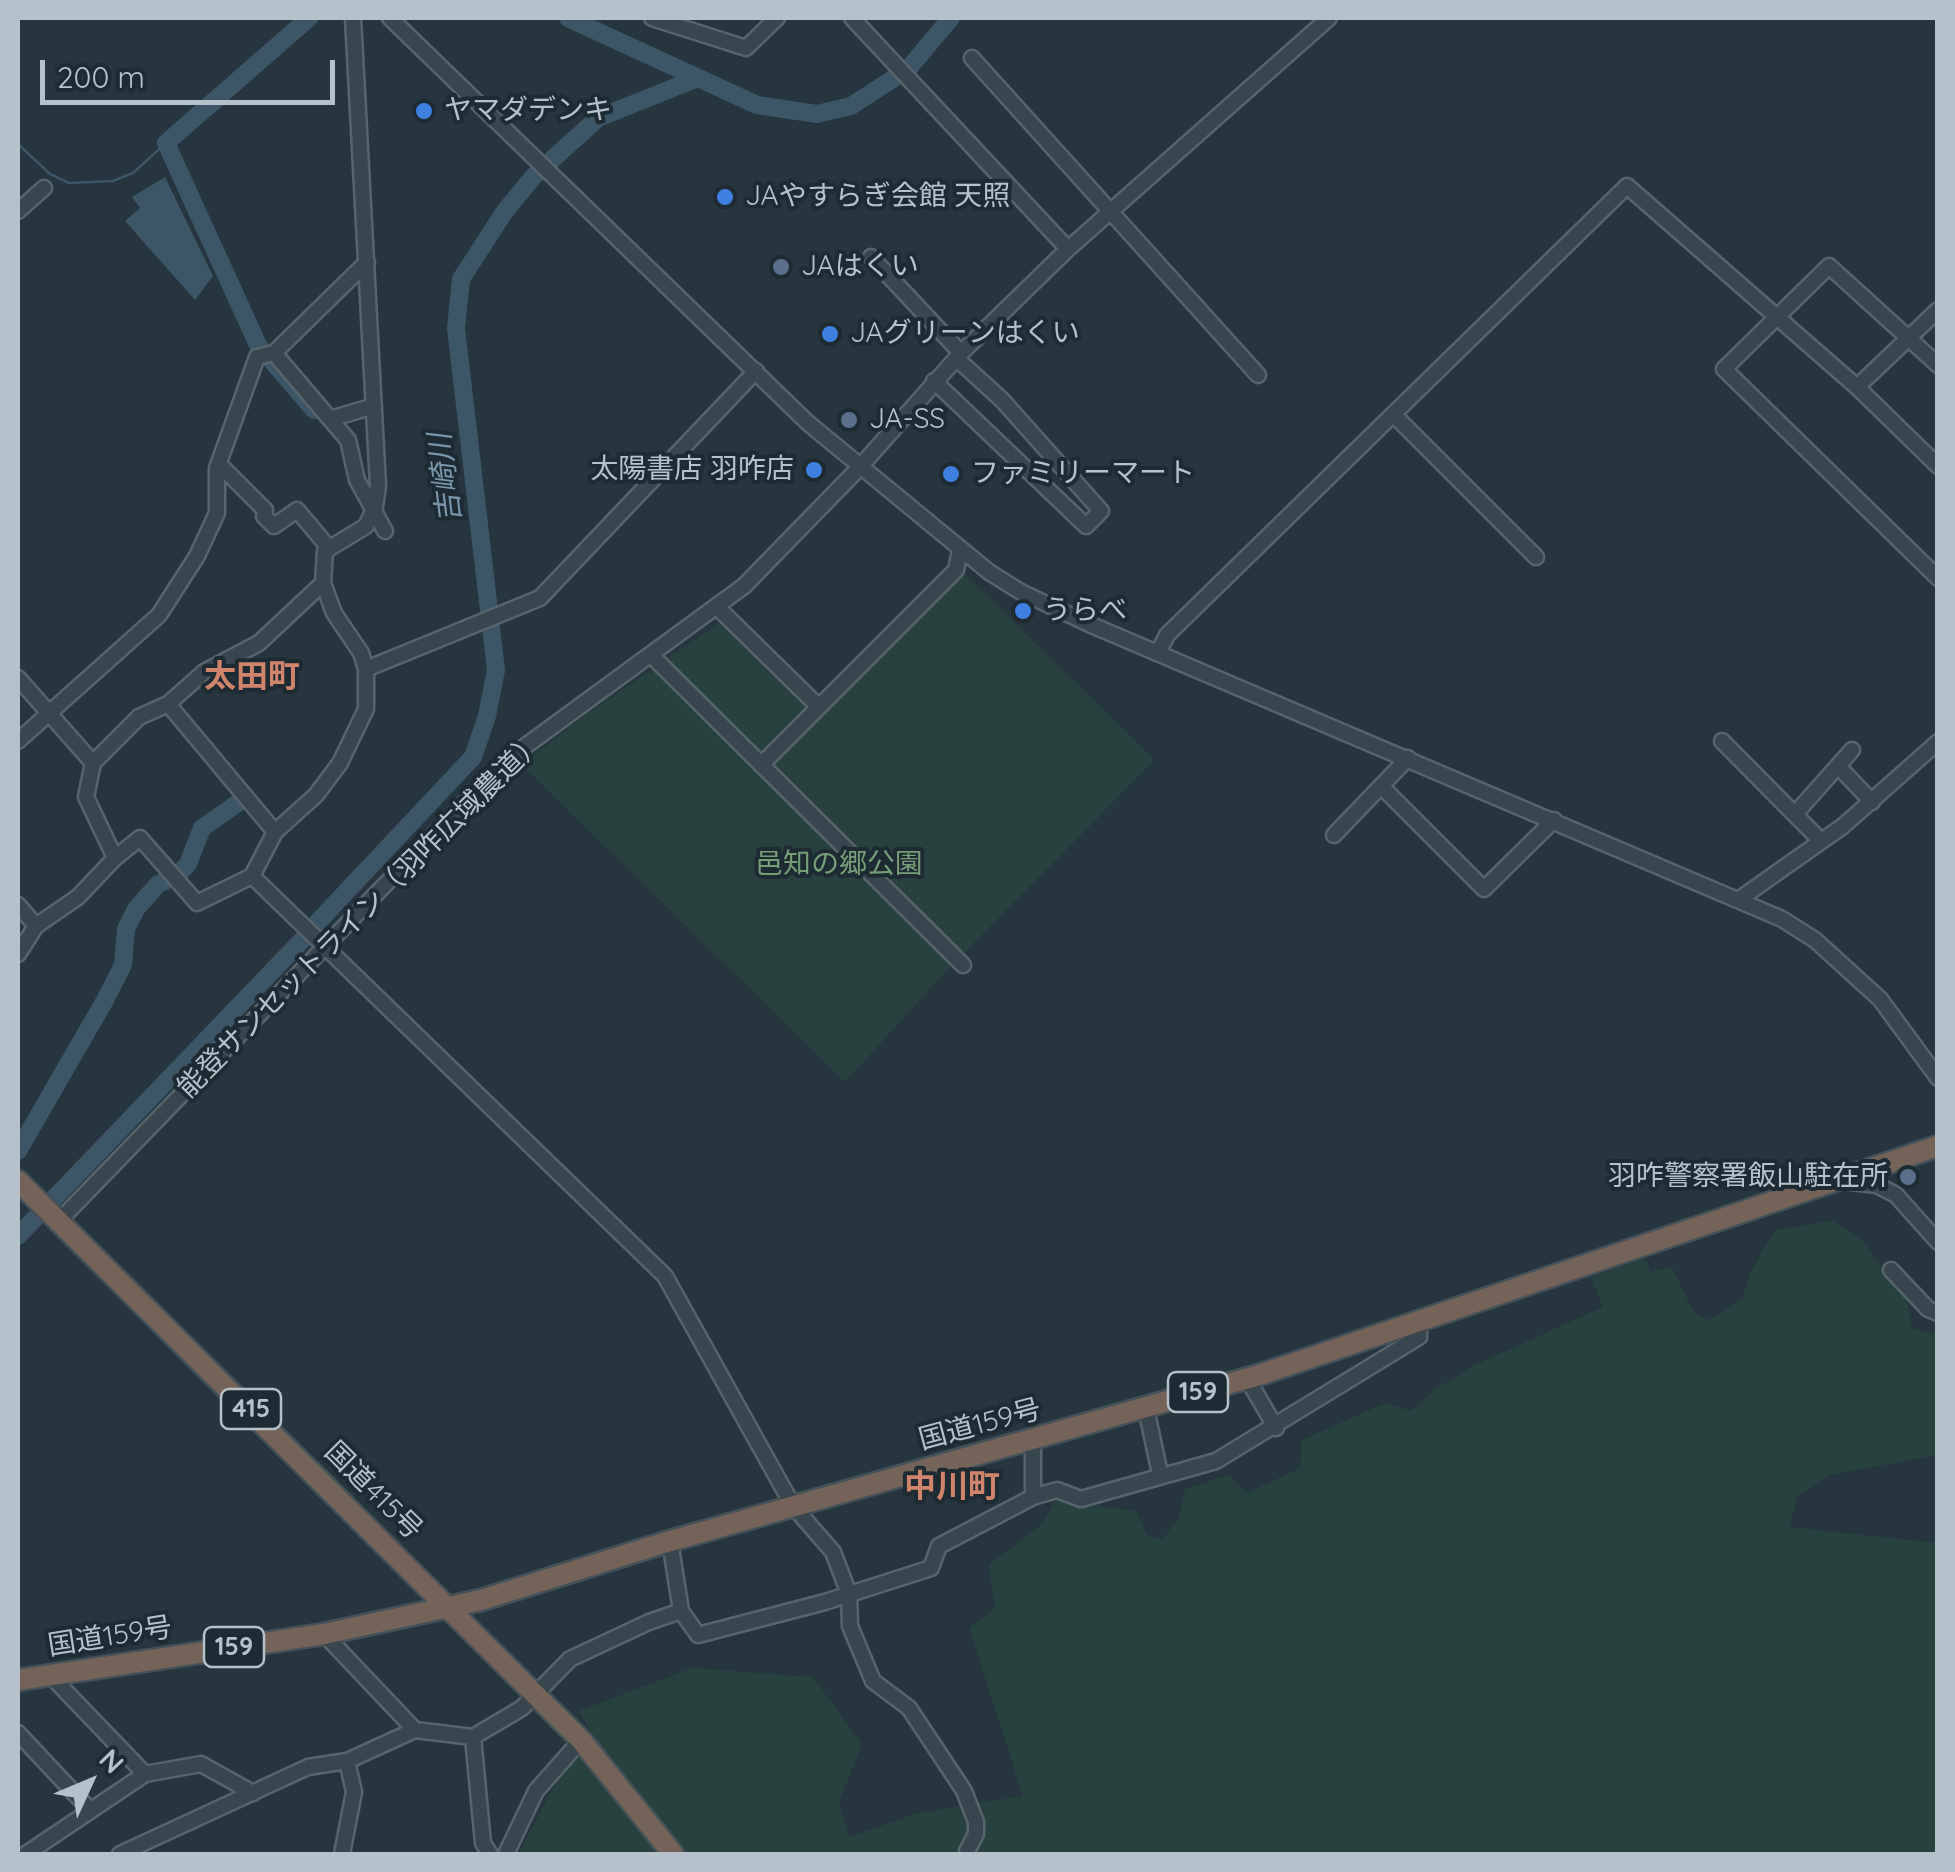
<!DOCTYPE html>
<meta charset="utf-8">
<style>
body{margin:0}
#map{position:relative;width:1955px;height:1872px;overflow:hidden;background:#26353e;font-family:Quicksand,sans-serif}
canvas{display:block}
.frame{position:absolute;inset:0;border:20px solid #b6c1c9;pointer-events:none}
.north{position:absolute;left:40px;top:1732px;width:100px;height:100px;-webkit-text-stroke:8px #1f2b33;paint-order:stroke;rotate:46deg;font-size:28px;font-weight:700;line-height:40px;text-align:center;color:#b6c1c9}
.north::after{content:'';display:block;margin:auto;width:35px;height:45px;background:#b6c1c9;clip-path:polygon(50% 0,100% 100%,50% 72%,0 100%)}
.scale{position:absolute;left:40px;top:60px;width:295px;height:45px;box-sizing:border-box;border:5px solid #b6c1c9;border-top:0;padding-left:12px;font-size:30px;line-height:35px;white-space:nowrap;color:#b6c1c9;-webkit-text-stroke:8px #1f2b33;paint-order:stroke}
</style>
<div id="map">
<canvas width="1955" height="1872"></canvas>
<div class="frame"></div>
<div class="north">N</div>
<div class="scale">200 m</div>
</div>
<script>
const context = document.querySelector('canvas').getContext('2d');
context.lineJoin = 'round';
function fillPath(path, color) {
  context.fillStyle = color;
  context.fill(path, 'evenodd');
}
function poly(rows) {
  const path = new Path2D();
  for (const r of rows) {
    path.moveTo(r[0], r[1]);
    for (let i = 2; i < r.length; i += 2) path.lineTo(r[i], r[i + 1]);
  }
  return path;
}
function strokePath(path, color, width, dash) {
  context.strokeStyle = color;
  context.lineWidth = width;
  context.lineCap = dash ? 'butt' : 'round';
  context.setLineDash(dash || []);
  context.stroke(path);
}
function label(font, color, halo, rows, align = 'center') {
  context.font = font + ' Quicksand,"Noto Sans JP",sans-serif';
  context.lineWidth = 8;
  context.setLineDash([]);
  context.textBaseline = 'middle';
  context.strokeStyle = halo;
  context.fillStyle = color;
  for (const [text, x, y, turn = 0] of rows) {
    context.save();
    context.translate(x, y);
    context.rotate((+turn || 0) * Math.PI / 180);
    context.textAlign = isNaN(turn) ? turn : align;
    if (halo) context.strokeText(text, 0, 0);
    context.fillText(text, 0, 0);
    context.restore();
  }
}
const green = poly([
 [963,572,1155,760,952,965,845,1082,522,765,579,719,724,620,823,714],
 [1832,1221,1860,1238,1907,1298,1912,1328,1937,1334,1937,1455,1831,1475,1797,1496,1790,1527,1937,1543,1937,1854,518,1854,564,1768,599,1745,579,1711,692,1668,813,1677,862,1744,839,1802,849,1837,915,1814,1023,1796,969,1628,995,1608,989,1565,1043,1523,1055,1500,1136,1511,1148,1537,1163,1539,1179,1517,1185,1489,1228,1475,1247,1493,1300,1468,1302,1440,1385,1403,1411,1411,1435,1389,1475,1365,1603,1307,1591,1277,1645,1258,1650,1272,1672,1267,1694,1313,1709,1320,1742,1299,1751,1271,1775,1230]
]);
const water = poly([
 [165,177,213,276,195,300,125,221,140,208,132,197]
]);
const stream = poly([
 [18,144,50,174,69,183,113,181,133,173,166,143]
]);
const river = poly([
 [309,18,166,143,258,345,314,410],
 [568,18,757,105,817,114,851,106,908,69,951,18],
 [315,925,473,757,487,716,496,670,456,328,461,279,505,211,534,176,598,118,698,78],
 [18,1151,104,1002,123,965,126,929,136,909,158,884,177,876,188,864,202,828,242,800],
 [18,1236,304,938]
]);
const minor = poly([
 [353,18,378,486,375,507,366,526,325,551,323,583,334,613,361,653,366,669,366,709,340,763,316,795,275,832,252,876,665,1276,793,1506,833,1552,849,1594,850,1626,873,1681,909,1708,964,1791,976,1822,976,1834,967,1851],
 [390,18,808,423,989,572,1021,592,1089,624,1782,919,1815,940,1880,999,1938,1078],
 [652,18,746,48,777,18],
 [852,18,1068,249],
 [972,58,1258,375],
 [18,211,44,188],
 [871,257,961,353],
 [274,353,330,419,374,406],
 [1938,365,1829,266,1724,369,1938,578],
 [934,381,1086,526,1101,511,1002,400,956,358],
 [1857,387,1938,310],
 [1394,415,1536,557],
 [330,419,348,440,357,480,385,531],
 [219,464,265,510,264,516,274,526,297,510,329,548],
 [718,608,819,707],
 [1159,651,1167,635,1627,186,1857,387,1938,466],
 [652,656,963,965],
 [366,669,540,598,756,371],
 [18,678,93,763],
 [168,704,275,832],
 [18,741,159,615,197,556,217,513,217,468,257,357,274,353,367,262],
 [1722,741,1821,841],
 [761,765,956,570,960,550],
 [1838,766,1872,802],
 [1381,786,1484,889,1554,820],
 [1795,814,1852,750],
 [1334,835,1408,758],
 [115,858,140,838,197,903,252,876],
 [1741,898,1843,826,1938,742],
 [18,905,36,926],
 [18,954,36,926,78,897,115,858,86,797,93,763,139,717,168,704,204,672,259,643,323,583],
 [1843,1181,1877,1185,1896,1195,1938,1242],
 [58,1222,505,761,744,586,859,468,961,353,1068,249,1329,18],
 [1891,1270,1928,1309,1938,1313],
 [1247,1378,1276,1428],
 [1146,1408,1160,1474],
 [1033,1497,1033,1438],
 [670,1541,681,1611],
 [324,1634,415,1730],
 [49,1674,145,1774,201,1764,253,1793],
 [18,1733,90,1810],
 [473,1737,483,1843,490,1854],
 [26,1854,145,1774],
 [120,1854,308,1767,347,1761,415,1730,473,1737,522,1708,570,1659,649,1622,681,1611,698,1635,825,1602,931,1568,939,1546,1033,1497,1057,1490,1081,1499,1216,1461,1419,1337,1419,1323],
 [342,1854,354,1792,347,1761],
 [506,1854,536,1791,581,1740]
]);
const highway = poly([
 [18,1181,581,1740,673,1854],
 [18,1680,324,1634,481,1600,670,1541,1259,1375,1938,1146]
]);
const markers = [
 [424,111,10,"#3f7fe0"],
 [725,197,10,"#3f7fe0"],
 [781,267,10,"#5c6f8a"],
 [830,334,10,"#3f7fe0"],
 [849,420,10,"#5c6f8a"],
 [814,470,10,"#3f7fe0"],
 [951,474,10,"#3f7fe0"],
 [1023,611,10,"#3f7fe0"],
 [1908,1177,10,"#5c6f8a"]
];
const shields = [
 [1198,1392,60],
 [251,1409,60],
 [234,1647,60]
];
const shieldNames = [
 ["159",1198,1392],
 ["415",251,1409],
 ["159",234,1647]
];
const poiNames = [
 ["ヤマダデンキ",444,111],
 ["JAやすらぎ会館 天照",745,197],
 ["JAはくい",801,267],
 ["JAグリーンはくい",850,334],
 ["JA-SS",869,420],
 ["太陽書店 羽咋店",794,470,"right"],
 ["ファミリーマート",971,474],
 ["うらべ",1043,611],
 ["羽咋警察署飯山駐在所",1888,1177,"right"]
];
const parkNames = [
 ["邑知の郷公園",839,865]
];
const streetNames = [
 ["能登サンセットライン（羽咋広域農道）",361,915,-45],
 ["国道159号",980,1425,-15],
 ["国道415号",373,1491,45],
 ["国道159号",110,1637,-9]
];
const waterNames = [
 ["吉崎川",446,478,-97]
];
const quarterNames = [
 ["太田町",252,677],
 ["中川町",952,1487]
];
fillPath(green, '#29413e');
fillPath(water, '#3d5665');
strokePath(stream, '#3d5665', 2.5);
strokePath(river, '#3d5665', 18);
strokePath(minor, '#58646c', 19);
strokePath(highway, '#455159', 25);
strokePath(minor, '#3a464e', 14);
strokePath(highway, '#736358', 20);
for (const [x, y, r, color] of markers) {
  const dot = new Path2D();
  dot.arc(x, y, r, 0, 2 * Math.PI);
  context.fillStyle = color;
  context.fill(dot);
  strokePath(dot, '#1f2b33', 4);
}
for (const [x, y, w] of shields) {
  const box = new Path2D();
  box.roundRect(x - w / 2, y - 20, w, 40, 8);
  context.fillStyle = '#1f2b33';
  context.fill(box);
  strokePath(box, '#b6c1c9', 2.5);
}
label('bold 25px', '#b6c1c9', null, shieldNames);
label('28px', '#b6c1c9', '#1f2b33', poiNames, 'left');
label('28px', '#769d78', '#1f2b33', parkNames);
label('28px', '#b6c1c9', '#1f2b33', streetNames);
label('italic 30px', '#7996aa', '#1f2b33', waterNames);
label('bold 32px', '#cf846b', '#1f2b33', quarterNames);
</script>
